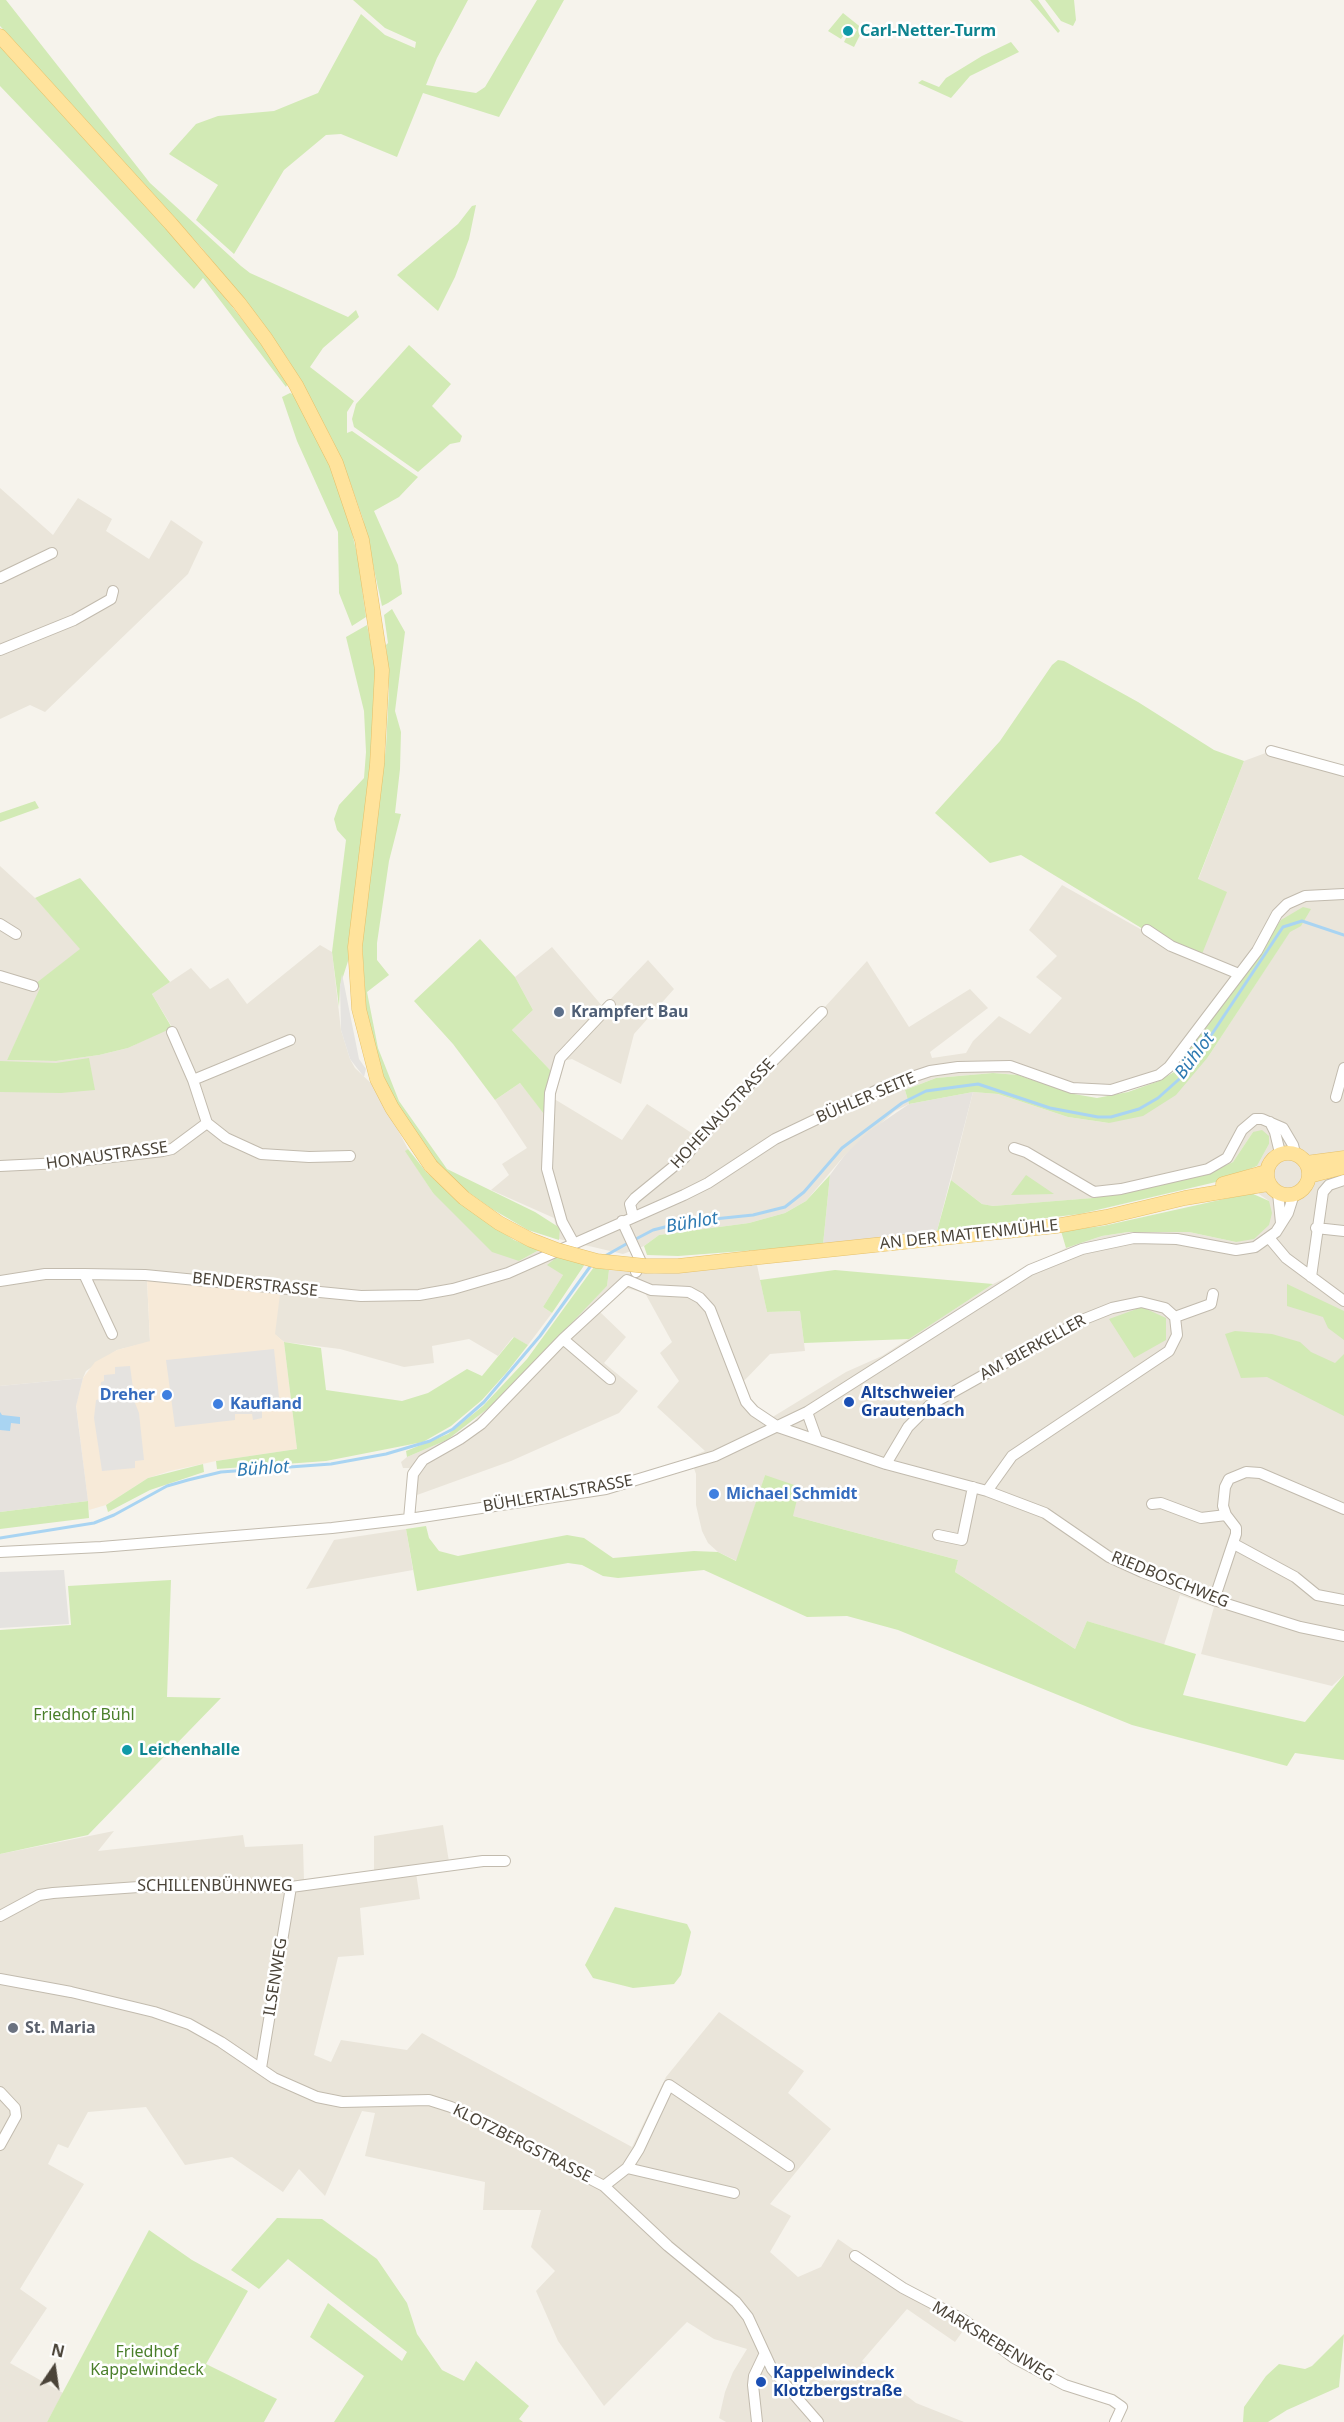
<!DOCTYPE html>
<meta charset="utf-8">
<style>
body{margin:0}
#map{position:relative;width:1344px;height:2422px;overflow:hidden;background:#f6f3ec;font-family:"Noto Sans",sans-serif}
canvas{display:block}
.north{position:absolute;left:24px;top:2338px;width:60px;height:60px;-webkit-text-stroke:4px #fff;paint-order:stroke;rotate:13deg;font-size:16px;font-weight:700;line-height:24px;text-align:center;color:#4b4439}
.north::after{content:'';display:block;margin:auto;width:21px;height:27px;background:#4b4439;clip-path:polygon(50% 0,100% 100%,50% 72%,0 100%)}
</style>
<div id="map">
<canvas width="1344" height="2422"></canvas>
<div class="north">N</div>
</div>
<script>
const context = document.querySelector('canvas').getContext('2d');
context.lineJoin = 'round';
function fillPath(path, color) {
  context.fillStyle = color;
  context.fill(path, 'evenodd');
}
function poly(rows) {
  const path = new Path2D();
  for (const r of rows) {
    if (r.length === 3) {
      path.moveTo(r[0] + r[2], r[1]);
      path.arc(r[0], r[1], r[2], 0, 2 * Math.PI);
      continue;
    }
    path.moveTo(r[0], r[1]);
    for (let i = 2; i < r.length; i += 2) path.lineTo(r[i], r[i + 1]);
  }
  return path;
}
function strokePath(path, color, width, dash) {
  context.strokeStyle = color;
  context.lineWidth = width;
  context.lineCap = dash ? 'butt' : 'round';
  context.setLineDash(dash || []);
  context.stroke(path);
}
function label(font, color, halo, rows, align = 'center') {
  context.font = font + ' "Noto Sans",sans-serif';
  context.lineWidth = 5;
  context.setLineDash([]);
  context.textBaseline = 'middle';
  context.strokeStyle = halo;
  context.fillStyle = color;
  for (const [text, x, y, turn = 0] of rows) {
    context.save();
    context.translate(x, y);
    context.rotate((+turn || 0) * Math.PI / 180);
    context.textAlign = isNaN(turn) ? turn : align;
    if (halo) context.strokeText(text, 0, 0);
    context.fillText(text, 0, 0);
    context.restore();
  }
}
const residential = poly([
 [0,488,53,535,78,498,112,519,106,531,149,559,171,520,203,542,188,574,45,712,30,705,0,719],
 [1271,751,1344,772,1344,1675,1332,1686,1201,1654,1214,1607,1180,1595,1164,1645,1087,1621,1075,1649,955,1572,958,1560,793,1516,765,1475,737,1561,718,1552,708,1543,702,1531,696,1505,696,1474,690,1457,705,1451,657,1407,679,1381,660,1353,672,1342,645,1293,626,1288,600,1312,626,1337,604,1363,638,1391,619,1413,511,1461,406,1499,410,1468,403,1468,401,1462,407,1457,447,1440,473,1422,607,1286,609,1270,654,1274,757,1265,767,1312,800,1311,805,1351,770,1354,741,1384,752,1403,771,1418,846,1372,882,1356,993,1284,1066,1248,1102,1236,1128,1232,1189,1232,1236,1242,1269,1201,1259,1194,1257,1166,1269,1144,1253,1132,1233,1162,1218,1169,1094,1198,993,1206,982,1204,951,1180,973,1092,998,1094,1068,1117,1109,1123,1208,1057,1290,931,1311,909,1267,942,1198,1040,1199,1028,1174,1058,1141,1080,1110,1087,1054,1087,1018,1075,993,1073,936,1078,905,1090,909,1104,895,1111,844,1156,806,1201,785,1213,749,1223,659,1235,644,1246,623,1254,559,1239,554,1218,491,1190,509,1175,502,1164,527,1148,495,1100,520,1083,544,1113,551,1097,622,1140,647,1104,704,1141,741,1098,825,1018,823,1009,867,961,909,1027,970,989,988,1008,930,1052,932,1058,966,1053,973,1041,999,1016,1030,1034,1062,998,1036,977,1057,956,1029,930,1062,885,1142,930,1198,880,1244,761],
 [0,866,35,898,81,949,36,984,41,988,7,1060,56,1061,99,1055,128,1048,172,1027,152,994,191,968,210,989,228,978,247,1004,320,945,332,952,341,1030,350,1059,355,1068,375,1087,408,1149,406,1151,433,1193,519,1261,539,1250,557,1257,563,1275,543,1307,552,1313,528,1345,513,1337,498,1356,469,1339,432,1346,434,1363,404,1367,340,1349,284,1342,274,1334,279,1294,147,1279,150,1342,117,1350,86,1371,83,1378,0,1386],
 [552,947,603,1007,648,960,674,989,634,1034,621,1084,572,1059,562,1061,551,1071,512,1030,533,1010,515,977],
 [406,1529,413,1570,306,1589,334,1540],
 [443,1825,450,1868,416,1873,420,1899,360,1908,364,1955,338,1957,314,2055,331,2062,341,2040,407,2050,422,2033,632,2147,666,2077,719,2012,804,2071,788,2093,831,2129,770,2204,791,2216,770,2252,798,2277,821,2267,838,2239,902,2283,970,2321,955,2342,907,2309,862,2361,916,2403,964,2422,726,2422,719,2418,725,2392,733,2372,747,2349,714,2339,687,2322,604,2406,558,2341,536,2291,555,2271,531,2247,541,2210,483,2210,485,2182,365,2156,375,2113,362,2111,325,2196,299,2169,283,2192,232,2157,185,2165,146,2107,88,2112,68,2148,58,2144,48,2164,84,2184,20,2289,47,2308,10,2363,63,2393,47,2422,0,2422,0,1854,114,1831,98,1851,243,1835,245,1847,303,1844,304,1881,374,1871,374,1836]
]);
const commercial = poly([
 [147,1279,280,1294,275,1334,284,1342,297,1449,216,1461,170,1471,148,1478,106,1505,89,1510,76,1405,83,1378,95,1362,117,1350,150,1341]
]);
const industrial = poly([
 [973,1092,937,1231,823,1245,830,1175,844,1156,868,1132,909,1104],
 [83,1378,76,1406,88,1501,0,1512,0,1386]
]);
const green = poly([
 [0,0,6,0,150,183,241,266,250,273,348,317,356,310,359,317,323,348,310,367,354,401,347,412,347,433,352,431,418,477,399,497,374,511,398,565,402,594,388,603,382,606,363,519,350,482,332,439,289,361,264,325,201,247,0,26],
 [353,0,468,0,437,58,426,85,476,93,485,87,537,0,564,0,499,117,423,93,397,157,341,134,326,135,284,170,234,254,196,220,218,185,169,154,196,124,218,116,274,111,318,93,361,14,385,35,415,48,416,42,385,28],
 [1030,0,1038,0,1060,31,1058,33],
 [1045,0,1074,0,1076,20,1073,26,1061,21],
 [843,13,863,29,854,47,844,42,848,34,853,37,857,30,851,25,841,39,828,31],
 [1011,42,1019,52,970,76,951,98,918,83,922,80,939,87,946,78,982,56],
 [0,45,191,255,268,352,288,383,286,387,203,278,194,289,0,86],
 [476,205,469,239,455,277,438,311,397,275,458,224,472,206],
 [409,345,451,384,432,406,462,436,460,442,450,444,418,472,354,427,352,419,356,404],
 [290,393,295,395,334,474,346,507,365,588,362,589,366,617,352,626,339,593,338,532,297,441,282,397],
 [392,609,405,632,395,711,401,732,400,769,395,813,401,814,389,861,377,943,377,960,389,975,367,992,378,1048,399,1101,447,1169,535,1212,560,1228,559,1240,528,1230,492,1209,464,1189,434,1160,417,1137,391,1093,383,1075,367,1024,362,945,386,747,389,689,386,645,388,643,384,615],
 [367,625,376,667,375,739,349,958,340,986,339,1007,332,952,346,840,337,830,334,819,339,805,364,778,366,752,364,711,346,637],
 [1058,660,1064,661,1138,702,1214,750,1244,761,1198,879,1227,892,1202,954,1171,946,1021,855,990,863,935,813,1000,741,1052,665],
 [35,801,39,808,0,822,0,813],
 [80,878,170,982,152,994,172,1028,128,1048,99,1055,56,1061,7,1060,40,988,35,984,80,949,35,898],
 [1303,907,1311,909,1301,926,1290,932,1208,1057,1176,1095,1143,1116,1109,1123,1068,1117,998,1094,973,1092,909,1104,905,1090,936,1078,993,1073,1018,1075,1074,1094,1097,1098,1128,1092,1159,1081,1174,1072,1281,920],
 [480,939,515,977,533,1010,512,1030,551,1071,544,1114,520,1083,495,1100,453,1044,414,1001],
 [89,1058,95,1090,61,1093,0,1092,0,1061,56,1063],
 [1262,1130,1269,1136,1269,1144,1257,1166,1216,1182,1080,1214,937,1231,951,1180,982,1204,993,1206,1093,1198,1218,1169,1233,1162,1253,1132],
 [408,1149,427,1173,490,1224,514,1240,539,1250,519,1261,492,1252,433,1193,405,1151],
 [830,1175,823,1245,678,1256,647,1255,644,1246,659,1235,749,1223,785,1213,806,1201],
 [1026,1175,1054,1194,1011,1195],
 [1251,1193,1269,1201,1272,1213,1269,1225,1254,1239,1236,1242,1189,1232,1128,1232,1102,1236,1066,1248,1061,1231,1103,1226],
 [557,1257,585,1264,552,1313,543,1307,563,1275,547,1265],
 [594,1267,609,1270,607,1286,495,1403,447,1440,407,1457,406,1451,448,1434,483,1406,527,1359],
 [835,1270,993,1284,909,1339,804,1343,800,1311,767,1312,760,1280],
 [1287,1284,1344,1311,1344,1340,1328,1328,1323,1317,1287,1306],
 [1142,1307,1166,1318,1166,1340,1134,1358,1109,1319],
 [1235,1331,1272,1334,1300,1342,1311,1352,1335,1363,1344,1354,1344,1416,1267,1377,1241,1378,1225,1334],
 [514,1337,528,1345,507,1372,482,1400,451,1426,423,1442,326,1461,217,1469,216,1461,297,1449,284,1342,321,1348,326,1390,402,1401,428,1393,467,1369,482,1376],
 [203,1464,204,1472,150,1490,108,1512,106,1505,148,1478],
 [765,1475,800,1487,793,1516,958,1560,955,1572,1075,1649,1087,1621,1196,1654,1183,1695,1305,1722,1344,1675,1344,1760,1295,1753,1287,1766,1132,1725,898,1630,847,1616,807,1617,704,1570,618,1578,603,1576,582,1565,568,1563,417,1591,406,1529,426,1526,429,1538,439,1551,458,1556,567,1535,584,1538,613,1558,694,1551,718,1552,736,1561],
 [88,1501,89,1518,0,1529,0,1512],
 [171,1580,167,1697,221,1698,88,1835,0,1854,0,1630,71,1625,68,1586],
 [615,1907,687,1924,691,1932,681,1975,674,1984,633,1988,593,1978,585,1965],
 [277,2218,322,2219,377,2259,407,2303,417,2334,442,2370,464,2381,476,2361,529,2406,519,2419,523,2422,334,2422,364,2376,310,2337,328,2303,402,2361,407,2352,288,2259,259,2289,231,2270],
 [149,2230,192,2260,248,2291,206,2364,277,2399,264,2422,47,2422],
 [1344,2334,1339,2387,1287,2410,1268,2422,1243,2422,1244,2407,1266,2376,1279,2364,1305,2369,1312,2366]
]);
const parking = poly([
 [342,974,359,1059,366,1069,364,1077,350,1059,341,1030,340,986],
 [274,1349,280,1406,262,1409,262,1418,253,1420,252,1414,235,1414,235,1420,175,1427,166,1360],
 [130,1366,135,1403,139,1413,144,1460,135,1461,135,1468,102,1471,94,1418,96,1400,100,1399,101,1382,104,1381,104,1375,115,1374,115,1367],
 [64,1570,69,1624,0,1628,0,1572]
]);
const water = poly([
 [0,1412,2,1415,20,1417,20,1424,11,1423,10,1431,0,1430]
]);
const stream = poly([
 [634,1240,653,1230,685,1222,753,1215,785,1207,804,1192,842,1148,902,1103,926,1091,978,1084,1050,1108,1098,1117,1111,1117,1139,1109,1158,1098,1186,1073,1283,927,1302,921,1344,935],
 [605,1256,628,1243],
 [0,1538,94,1523,114,1515,167,1486,188,1480,221,1472,331,1464,386,1454,430,1441,453,1429,484,1402,540,1336,592,1264]
]);
const minor = poly([
 [0,578,52,553],
 [0,650,74,620,111,599,113,591],
 [1271,751,1344,771],
 [0,924,16,934],
 [1147,930,1171,946,1239,974],
 [0,976,33,986],
 [172,1032,193,1080,207,1123,226,1138,261,1154,309,1157,350,1156],
 [193,1080,290,1040],
 [1336,1097,1344,1068],
 [1270,1122,1275,1132,1280,1153],
 [1014,1148,1026,1152,1094,1192,1121,1189,1208,1169,1227,1158,1242,1130,1255,1119,1262,1119,1283,1128,1293,1145,1295,1153],
 [0,1166,61,1163,163,1151,172,1149,207,1123],
 [1278,1193,1281,1223],
 [633,1216,630,1204,635,1198,684,1158,729,1105,822,1012],
 [622,1221,641,1262,636,1272],
 [1316,1228,1344,1231],
 [1270,1239,1286,1258,1344,1301],
 [573,1242,562,1222,547,1169,550,1093,560,1058,610,1005],
 [84,1274,112,1334],
 [1311,1277,1323,1192,1329,1185,1344,1180],
 [0,1281,45,1274,84,1274,145,1275,361,1296,419,1295,453,1289,508,1273,684,1195,708,1183,775,1139,888,1085,930,1071,958,1067,1010,1066,1072,1088,1111,1090,1159,1075,1169,1067,1257,951,1277,914,1287,904,1305,896,1344,894],
 [1175,1317,1211,1304,1213,1294],
 [563,1339,610,1379],
 [807,1412,817,1440],
 [886,1464,908,1427,930,1405,1082,1320,1112,1308,1141,1302,1165,1308,1175,1317,1177,1335,1169,1351,1012,1456,987,1491],
 [1152,1504,1161,1503,1201,1518,1226,1515],
 [409,1519,413,1474,423,1460,460,1439,481,1424,563,1339,627,1280,651,1290,689,1292,700,1298,710,1309,746,1402,754,1411,778,1427,886,1464,987,1491,1045,1513,1109,1557,1142,1572,1214,1600,1300,1627,1344,1636],
 [938,1535,962,1540,973,1487],
 [1234,1544,1295,1577,1317,1595,1344,1600],
 [0,1552,101,1547,332,1528,409,1519,606,1489,715,1456,807,1412,1030,1270,1082,1249,1134,1238,1177,1239,1236,1250,1255,1247,1276,1232,1288,1213,1294,1194],
 [1214,1600,1236,1534,1236,1528,1226,1515,1223,1506,1225,1487,1229,1479,1246,1472,1260,1473,1344,1509],
 [0,1916,39,1895,53,1893,167,1885,291,1887,483,1861,505,1861],
 [0,1979,71,1992,154,2012,189,2024,221,2042,274,2078,317,2097,342,2102,429,2100,451,2107,604,2186,668,2246,736,2302,748,2317,772,2369,818,2422],
 [261,2068,291,1887],
 [0,2092,15,2108,16,2116,0,2145],
 [627,2168,734,2193],
 [604,2186,627,2168,639,2149,669,2085,789,2166],
 [855,2256,903,2288,964,2320,1014,2358,1065,2385,1112,2400,1122,2407,1115,2422],
 [757,2422,753,2385,754,2376,764,2355]
]);
const major = poly([
 [0,36,171,224,239,303,266,339,296,385,336,463,362,540,382,670,377,765,355,947,359,1009,377,1079,392,1108,431,1166],
 [1288,1174,21],
 [1306,1163,1344,1158],
 [1309,1176,1344,1167],
 [1223,1184,1266,1172],
 [751,1258,1056,1226,1106,1217,1185,1198,1268,1184]
]);
const majorBridge = poly([
 [431,1166,464,1198,499,1223,531,1240,557,1250,597,1261,646,1266,678,1266,751,1258]
]);
const markers = [
 [848,31,6,"#0f9aa8"],
 [559,1012,6,"#5c6f8a"],
 [167,1395,6,"#3f7fe0"],
 [849,1402,6,"#1a4fb4"],
 [218,1404,6,"#3f7fe0"],
 [714,1494,6,"#3f7fe0"],
 [127,1750,6,"#0f9aa8"],
 [13,2028,6,"#6b7280"],
 [761,2382,6,"#1a4fb4"]
];
const cultureNames = [
 ["Carl-Netter-Turm",860,31],
 ["Leichenhalle",139,1750]
];
const serviceNames = [
 ["Krampfert Bau",571,1012]
];
const streetNames = [
 ["BÜHLER SEITE",866,1098,-23],
 ["HOHENAUSTRASSE",723,1114,-47],
 ["HONAUSTRASSE",107,1156,-8],
 ["AN DER MATTENMÜHLE",969,1235,-6],
 ["BENDERSTRASSE",255,1285,6],
 ["AM BIERKELLER",1033,1348,-29],
 ["BÜHLERTALSTRASSE",558,1494,-10],
 ["RIEDBOSCHWEG",1170,1580,22],
 ["SCHILLENBÜHNWEG",215,1886],
 ["ILSENWEG",276,1977,-81],
 ["KLOTZBERGSTRASSE",522,2144,27],
 ["MARKSREBENWEG",993,2342,31]
];
const transitNames = [
 ["Altschweier",861,1393],
 ["Grautenbach",861,1411],
 ["Kappelwindeck",773,2373],
 ["Klotzbergstraße",773,2391]
];
const shopNames = [
 ["Dreher",155,1395,"right"],
 ["Kaufland",230,1404],
 ["Michael Schmidt",726,1494]
];
const parkNames = [
 ["Friedhof Bühl",84,1715],
 ["Friedhof",147,2352],
 ["Kappelwindeck",147,2370]
];
const worshipNames = [
 ["St. Maria",25,2028]
];
const waterNames = [
 ["Bühlot",1195,1056,-53],
 ["Bühlot",692,1223,-10],
 ["Bühlot",263,1469,-4]
];
fillPath(residential, '#eae5da');
fillPath(commercial, '#f7ead8');
fillPath(industrial, '#e6e2dd');
fillPath(green, '#d2eab5');
fillPath(parking, '#e5e3e0');
fillPath(water, '#a9d4f2');
strokePath(stream, '#a9d4f2', 3);
strokePath(minor, '#c2bbae', 12);
strokePath(major, '#e6c16a', 15);
strokePath(minor, '#fff', 10);
strokePath(major, '#ffe39c', 14);
strokePath(majorBridge, '#e6c16a', 15, []);
strokePath(majorBridge, '#ffe39c', 14);
for (const [x, y, r, color] of markers) {
  const dot = new Path2D();
  dot.arc(x, y, r, 0, 2 * Math.PI);
  context.fillStyle = color;
  context.fill(dot);
  strokePath(dot, '#fff', 2);
}
label('bold 16px', '#0d838f', '#fff', cultureNames, 'left');
label('bold 16px', '#4e5e75', '#fff', serviceNames, 'left');
label('16px', '#4b4439', '#fff', streetNames);
label('bold 16px', '#164399', '#fff', transitNames, 'left');
label('bold 16px', '#366cbe', '#fff', shopNames, 'left');
label('16px', '#4a7f2a', '#fff', parkNames);
label('bold 16px', '#5b616d', '#fff', worshipNames, 'left');
label('italic 18px', '#2e7ab2', '#fff', waterNames);
</script>
